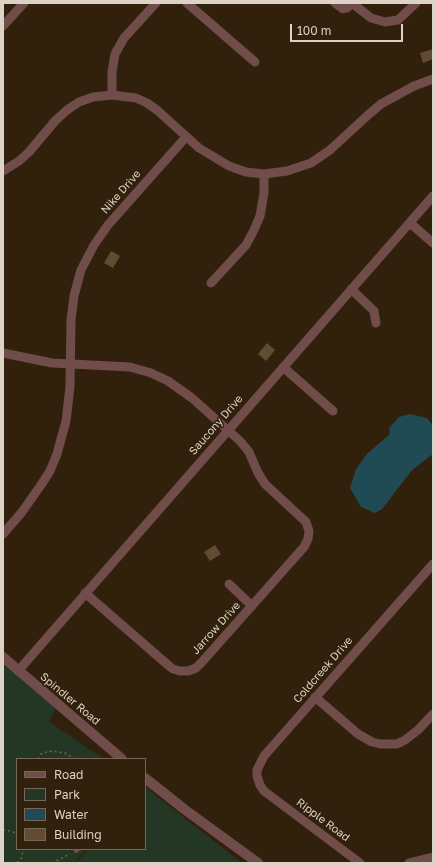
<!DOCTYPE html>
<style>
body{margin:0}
#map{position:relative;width:436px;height:866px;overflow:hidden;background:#31210c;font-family:"Golos Text",sans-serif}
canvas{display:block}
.frame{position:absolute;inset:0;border:4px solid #dcd2c5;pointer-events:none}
.legend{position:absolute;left:16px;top:758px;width:130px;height:92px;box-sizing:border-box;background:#31210c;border:1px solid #756856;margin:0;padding:5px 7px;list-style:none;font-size:12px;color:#dcd2c5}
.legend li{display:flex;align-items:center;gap:8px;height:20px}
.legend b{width:20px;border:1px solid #756856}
.scale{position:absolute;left:290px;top:24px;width:113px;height:18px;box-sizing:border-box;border:2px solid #dcd2c5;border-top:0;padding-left:5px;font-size:12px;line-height:14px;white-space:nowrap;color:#dcd2c5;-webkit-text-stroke:3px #31210c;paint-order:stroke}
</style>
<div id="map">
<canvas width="436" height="866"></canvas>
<div class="frame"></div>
<ul class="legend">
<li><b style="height:5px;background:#704c4a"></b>Road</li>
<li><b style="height:11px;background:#243724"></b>Park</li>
<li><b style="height:11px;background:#204b54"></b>Water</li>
<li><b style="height:11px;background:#614c31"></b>Building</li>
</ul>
<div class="scale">100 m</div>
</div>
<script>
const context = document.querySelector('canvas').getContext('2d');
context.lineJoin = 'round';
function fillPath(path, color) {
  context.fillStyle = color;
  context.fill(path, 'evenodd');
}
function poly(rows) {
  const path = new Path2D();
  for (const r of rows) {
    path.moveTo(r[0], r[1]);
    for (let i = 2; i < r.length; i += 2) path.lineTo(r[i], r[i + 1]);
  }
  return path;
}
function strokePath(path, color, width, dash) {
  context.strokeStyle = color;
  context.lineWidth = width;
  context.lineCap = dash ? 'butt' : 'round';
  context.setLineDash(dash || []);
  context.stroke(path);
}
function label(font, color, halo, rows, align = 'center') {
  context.font = font + ' "Golos Text",sans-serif';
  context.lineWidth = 3;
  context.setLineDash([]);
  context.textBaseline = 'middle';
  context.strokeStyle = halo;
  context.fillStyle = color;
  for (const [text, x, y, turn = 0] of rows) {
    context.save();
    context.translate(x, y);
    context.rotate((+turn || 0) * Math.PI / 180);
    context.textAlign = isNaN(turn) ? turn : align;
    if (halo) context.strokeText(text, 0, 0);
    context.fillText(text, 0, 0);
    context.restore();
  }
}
const green = poly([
 [3,657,57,705,49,722,104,759,17,759,17,849,86,849,74,863,3,863],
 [145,787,242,863,76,863,88,849,145,849]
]);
const water = poly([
 [410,414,427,418,433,426,433,454,412,470,382,509,375,513,361,507,350,488,356,469,367,454,390,434,389,428,399,417]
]);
const building = poly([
 [433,49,433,59,423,63,420,53],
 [111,251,120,256,113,268,104,263],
 [267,343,275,350,266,361,258,354],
 [215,545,221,554,210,561,204,552]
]);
const path = poly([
 [38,759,42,753,52,751,65,753,75,759],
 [3,830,11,831,17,834],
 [12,863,18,862,22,857,23,849],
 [52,863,70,854]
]);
const service = poly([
 [76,851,78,849]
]);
const minor = poly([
 [187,3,255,62],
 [335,3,343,9,347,8,352,3],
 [352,3,371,18,385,22,398,20,416,3],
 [3,26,24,3],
 [112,95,112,72,115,54,124,38,156,3],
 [3,171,19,161,29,152,55,121,67,110,79,102,93,97,112,95,136,98,147,103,157,110,199,148,229,166,246,172,264,174,287,171,311,163,330,150,368,115,381,104,414,86,433,79],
 [410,223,433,243],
 [211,283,246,245,254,230,260,216,264,193,264,174],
 [351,289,374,311,376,323],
 [3,353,52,363,130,367,151,373,168,381,192,398,240,441,249,452,258,473,265,484,306,522,309,531,308,539,304,547,202,662,196,668,188,671,180,671,173,669,168,665,85,593],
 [283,367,333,411],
 [3,534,22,512,41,485,50,471,57,454,66,421,70,387,71,320,74,296,81,270,94,245,108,225,186,137],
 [229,584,252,606],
 [18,671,433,196],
 [315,697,358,734,372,742,380,744,397,744,405,740,418,730,433,714],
 [360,863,264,791,260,785,257,776,257,770,264,756,433,564],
 [409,863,433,857]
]);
const tertiary = poly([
 [3,657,122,759],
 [145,778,184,809,258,863]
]);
const streetNames = [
 ["Nike Drive",121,192,-49],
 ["Saucony Drive",216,425,-49],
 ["Jarrow Drive",216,628,-48],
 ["Coldcreek Drive",323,670,-49],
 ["Spindler Road",70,699,40],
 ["Ripple Road",323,820,37]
];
fillPath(green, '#243724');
fillPath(water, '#204b54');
fillPath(building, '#614c31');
strokePath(path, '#736553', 1.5, [2, 3]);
strokePath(service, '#704c4a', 4.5);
strokePath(minor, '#704c4a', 9);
strokePath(tertiary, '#704c4a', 10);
label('11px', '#dcd2c5', '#31210c', streetNames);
</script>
